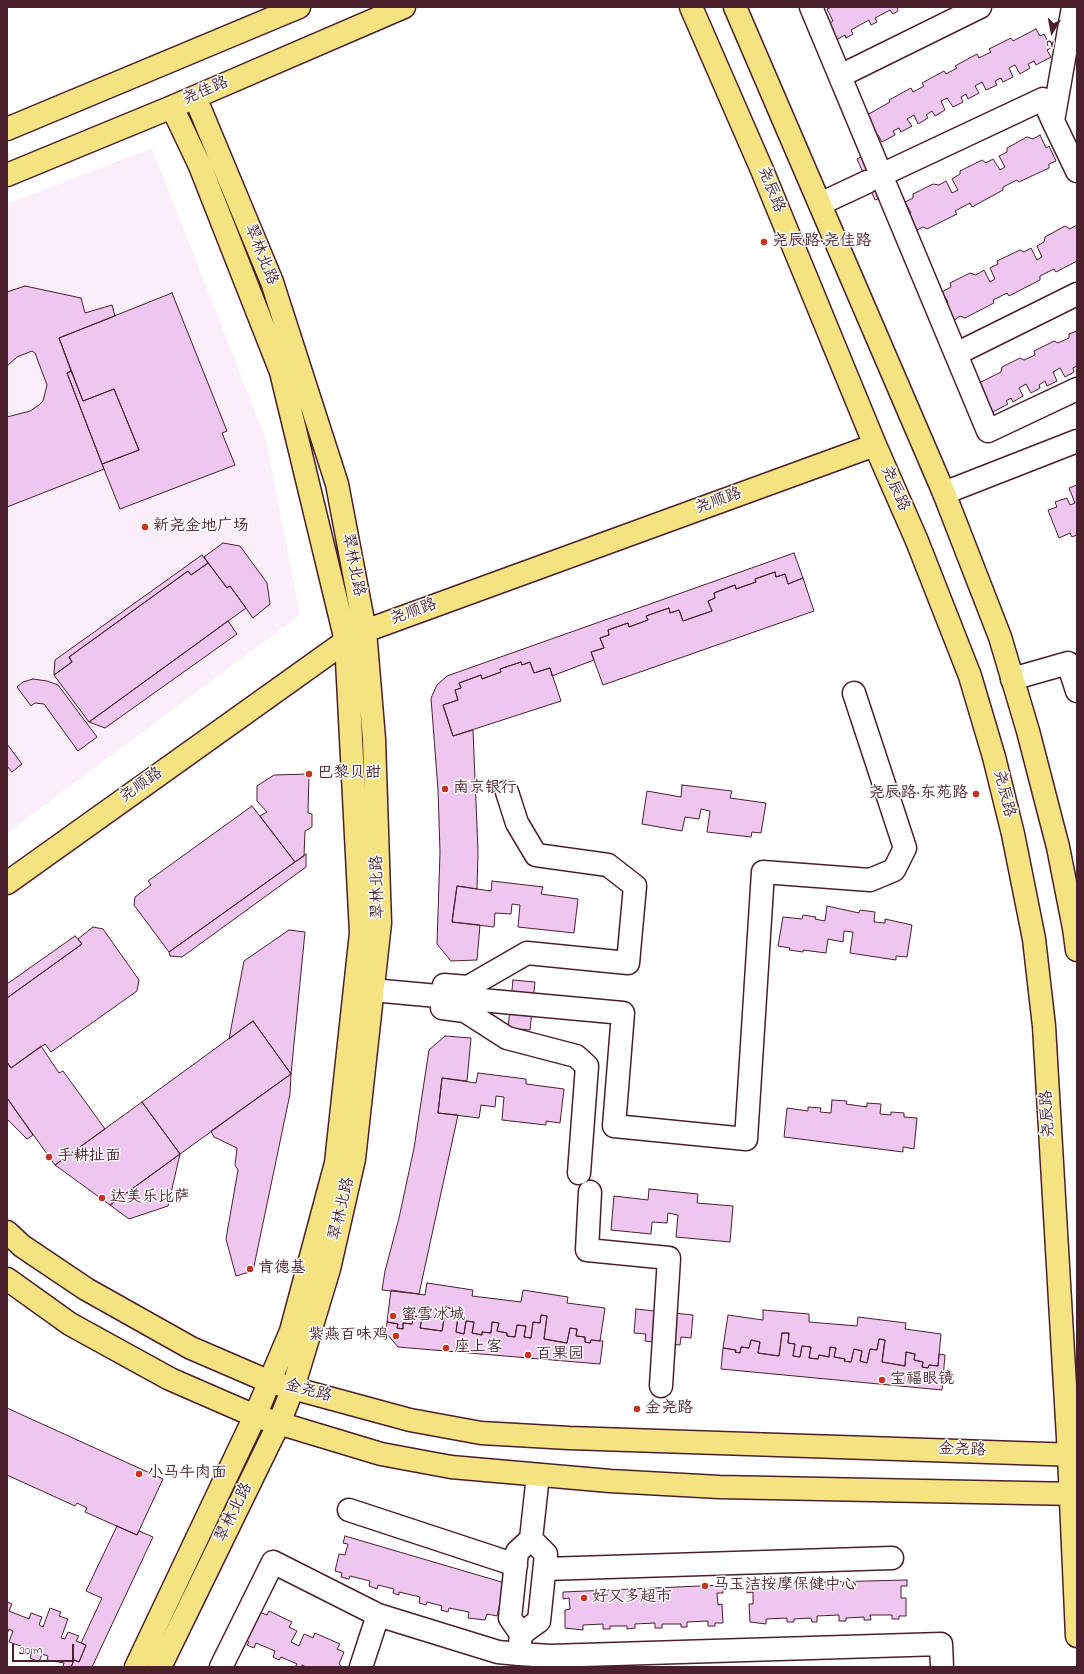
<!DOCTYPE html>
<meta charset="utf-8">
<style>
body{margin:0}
#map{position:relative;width:1084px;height:1674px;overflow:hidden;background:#fff;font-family:"Indie Flower",sans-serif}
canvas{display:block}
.frame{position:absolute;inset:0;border:8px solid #4a1f2b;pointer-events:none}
.north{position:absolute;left:1032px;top:12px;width:40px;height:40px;-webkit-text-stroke:3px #fff;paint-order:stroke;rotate:190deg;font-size:11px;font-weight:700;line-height:16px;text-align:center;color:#4a1f2b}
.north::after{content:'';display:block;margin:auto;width:14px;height:18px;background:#4a1f2b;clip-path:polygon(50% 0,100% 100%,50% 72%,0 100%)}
.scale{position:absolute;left:12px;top:1644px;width:62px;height:18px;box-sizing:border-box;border:2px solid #4a1f2b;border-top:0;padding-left:5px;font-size:12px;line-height:14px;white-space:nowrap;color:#4a1f2b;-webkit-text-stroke:3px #fff;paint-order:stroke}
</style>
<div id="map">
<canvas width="1084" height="1674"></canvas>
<div class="frame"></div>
<div class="north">N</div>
<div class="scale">20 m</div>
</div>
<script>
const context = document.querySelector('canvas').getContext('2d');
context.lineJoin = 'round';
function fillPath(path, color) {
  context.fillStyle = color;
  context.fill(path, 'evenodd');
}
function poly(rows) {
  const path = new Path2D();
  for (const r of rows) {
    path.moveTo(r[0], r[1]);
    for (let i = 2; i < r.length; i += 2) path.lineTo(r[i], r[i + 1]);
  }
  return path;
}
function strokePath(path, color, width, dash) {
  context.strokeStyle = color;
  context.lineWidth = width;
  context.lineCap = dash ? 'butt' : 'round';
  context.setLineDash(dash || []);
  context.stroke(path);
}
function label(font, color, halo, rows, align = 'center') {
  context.font = font + ' "Indie Flower","LXGW WenKai TC",sans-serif';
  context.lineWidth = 3;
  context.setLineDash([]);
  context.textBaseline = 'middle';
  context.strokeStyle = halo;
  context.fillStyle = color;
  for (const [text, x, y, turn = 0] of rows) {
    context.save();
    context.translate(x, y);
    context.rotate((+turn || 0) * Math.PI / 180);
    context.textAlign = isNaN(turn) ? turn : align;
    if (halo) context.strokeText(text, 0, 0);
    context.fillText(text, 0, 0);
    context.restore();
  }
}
const built = poly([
 [152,148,266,439,300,615,7,833,7,204]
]);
const building = poly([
 [831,7,897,7,898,11,893,14,890,10,875,18,877,22,871,25,869,20,851,30,853,34,846,38,845,35,836,40,828,24,833,21,827,9,831,7],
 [1036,29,1040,36,1044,34,1051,48,1047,50,1051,57,1036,65,1034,61,1028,64,1030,68,1020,74,1015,65,1009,68,1013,77,1003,82,1001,78,995,81,997,85,986,90,982,82,975,86,979,93,968,99,966,94,961,97,963,102,953,107,947,98,941,101,945,110,935,116,932,111,926,115,928,118,918,124,914,115,907,119,912,126,901,132,899,128,893,131,895,135,882,142,878,135,873,138,865,124,871,120,867,115,890,102,889,100,911,88,913,92,924,86,922,83,944,71,946,74,957,68,955,66,977,54,979,58,991,52,989,49,1011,38,1013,41,1036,29],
 [1040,135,1046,148,1049,146,1056,161,1049,164,1049,168,1019,182,1017,180,1003,187,1003,190,972,207,970,203,955,211,957,214,927,229,923,227,915,231,907,215,911,213,905,202,913,198,913,194,933,184,939,185,946,181,952,193,958,190,952,179,960,174,960,171,982,160,986,163,993,159,1000,170,1005,167,999,156,1007,152,1007,148,1027,137,1033,139,1040,135],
 [867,154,885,196,875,200,857,159,867,154],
 [1077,225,1077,261,1056,272,1054,269,1040,276,1040,280,1009,296,1007,293,993,300,994,303,965,318,960,316,953,321,944,305,948,302,942,292,951,287,950,283,970,273,976,275,984,270,990,282,995,279,990,268,998,264,997,261,1020,250,1024,252,1031,248,1037,260,1042,257,1037,246,1044,242,1045,237,1065,226,1070,229,1077,225],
 [25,286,81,298,85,313,112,305,115,316,59,338,71,371,67,373,104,469,7,507,7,417,30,411,39,405,43,401,47,385,35,353,32,351,17,357,7,366,7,292,25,286],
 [172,293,227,431,222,433,235,465,120,509,102,464,139,450,114,389,83,401,59,338,172,293],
 [1077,331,1077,366,1073,368,1074,372,1065,377,1060,368,1053,372,1057,381,1047,386,1045,381,1039,385,1040,388,1031,393,1026,384,1019,388,1023,396,1013,402,1011,398,1006,401,1008,404,993,412,989,404,985,406,979,383,1001,372,1002,367,1020,358,1024,360,1035,355,1034,351,1054,341,1058,343,1069,338,1069,334,1077,331],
 [71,371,83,401,114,389,139,450,102,464,67,373,71,371],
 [1077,485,1077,535,1072,537,1070,533,1059,538,1048,510,1057,507,1055,502,1067,498,1070,505,1075,503,1069,488,1077,485],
 [223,543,240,546,267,583,270,604,253,618,230,586,227,588,204,557,223,543],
 [794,553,803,578,788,584,785,574,776,577,775,572,755,579,756,582,736,589,735,585,714,593,715,598,708,601,712,611,683,621,679,610,670,613,669,608,646,616,648,620,629,627,628,623,608,630,609,635,600,638,604,648,591,652,594,660,552,676,550,668,534,673,530,662,522,665,521,662,500,669,501,672,482,679,481,675,459,683,461,688,455,690,458,700,443,705,453,736,473,730,478,851,477,889,457,886,452,922,480,925,477,960,451,961,437,944,440,852,438,790,431,698,437,685,447,676,794,553],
 [202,555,208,563,191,575,188,571,69,657,72,662,54,675,55,660,202,555],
 [208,563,227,588,230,586,246,608,89,722,54,675,72,662,69,657,188,571,191,575,208,563],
 [775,572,776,577,785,574,788,584,803,578,814,611,603,685,591,652,604,648,600,638,609,635,608,630,628,623,629,627,648,620,646,616,669,608,670,613,679,610,683,621,712,611,708,601,715,598,714,593,735,585,736,589,756,582,755,579,775,572],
 [228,621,237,634,105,728,89,722,228,621],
 [521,662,522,665,530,662,534,673,550,668,561,701,453,736,443,705,458,700,455,690,461,688,459,683,481,675,482,679,501,672,500,669,521,662],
 [33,679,47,681,58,685,97,737,78,751,44,704,35,703,31,706,17,687,23,682,33,679],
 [7,744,22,764,12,772,7,766,7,744],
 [309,774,308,813,312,814,312,827,305,831,304,856,295,862,260,816,267,812,257,801,257,786,274,775,309,774],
 [682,785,732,791,730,798,766,803,761,833,752,832,751,837,707,832,710,811,701,809,699,819,685,817,682,831,642,824,647,791,681,797,682,785],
 [252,806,295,862,169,952,134,905,135,897,151,885,148,881,252,806],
 [306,854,306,867,182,957,170,956,169,952,306,854],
 [492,881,543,887,541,894,578,899,574,933,518,927,520,905,512,904,511,914,495,913,494,927,452,922,457,886,491,891,492,881],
 [827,906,859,913,860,910,875,912,874,922,885,923,885,919,912,925,907,957,896,956,896,960,850,953,853,932,844,931,843,942,828,939,826,953,803,950,803,952,789,950,790,948,778,946,783,917,802,919,803,915,816,917,815,919,825,921,827,906],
 [93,927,103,929,139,980,137,991,51,1052,45,1044,11,1068,7,1062,7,998,82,944,78,939,93,927],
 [289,930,305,932,291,1074,253,1021,229,1039,244,961,289,930],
 [75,936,82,944,7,998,7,984,75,936],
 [513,980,535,982,530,1030,508,1028,513,980],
 [253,1021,291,1074,180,1154,142,1102,253,1021],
 [445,1036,471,1038,467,1081,442,1078,438,1113,458,1115,419,1294,382,1290,385,1271,399,1218,414,1148,429,1050,445,1036],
 [41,1046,59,1073,63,1071,105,1129,55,1165,7,1098,7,1062,11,1068,41,1046],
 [478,1073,526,1079,526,1084,564,1089,560,1123,546,1121,546,1125,502,1120,504,1097,496,1096,495,1107,481,1105,479,1118,438,1113,442,1078,476,1083,478,1073],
 [291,1074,290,1094,253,1271,236,1276,226,1239,238,1170,235,1165,237,1148,214,1137,211,1131,291,1074],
 [7,1098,33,1135,27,1139,7,1119,7,1098],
 [832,1100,847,1101,846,1104,867,1107,867,1103,881,1104,880,1114,891,1115,891,1112,904,1113,904,1117,917,1118,914,1149,903,1147,903,1152,784,1137,787,1108,808,1111,808,1107,821,1108,820,1112,831,1113,832,1100],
 [142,1102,180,1154,110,1205,55,1165,142,1102],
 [180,1154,168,1206,129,1219,110,1205,180,1154],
 [649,1189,698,1194,697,1203,733,1206,730,1242,676,1237,678,1215,668,1213,667,1223,652,1222,651,1234,611,1230,614,1196,648,1200,649,1189],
 [427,1283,473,1290,472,1296,521,1302,523,1290,568,1297,567,1303,605,1308,600,1341,591,1340,590,1343,585,1342,585,1337,576,1336,577,1329,570,1328,567,1343,544,1339,547,1316,541,1315,540,1323,533,1322,531,1338,524,1337,526,1326,517,1325,515,1337,507,1336,507,1333,497,1331,499,1323,492,1322,491,1333,482,1332,482,1335,472,1333,474,1322,466,1321,464,1334,456,1332,458,1316,451,1315,452,1309,446,1307,442,1331,420,1328,422,1318,414,1316,412,1324,403,1323,403,1329,397,1328,398,1324,387,1322,391,1290,425,1295,427,1283],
 [446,1307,452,1309,451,1315,458,1316,456,1332,464,1334,466,1321,474,1322,472,1333,482,1335,482,1332,491,1333,492,1322,499,1323,497,1331,507,1333,507,1336,515,1337,517,1325,526,1326,524,1337,531,1338,533,1322,540,1323,541,1315,547,1316,544,1339,567,1343,570,1328,577,1329,576,1336,585,1337,585,1342,590,1343,591,1340,603,1341,600,1364,398,1347,386,1333,387,1322,398,1324,397,1328,403,1329,403,1323,412,1324,414,1316,422,1318,420,1328,442,1331,446,1307],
 [636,1309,693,1315,691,1338,681,1337,680,1345,645,1341,646,1334,634,1333,636,1309],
 [763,1310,809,1314,809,1322,857,1326,858,1317,906,1323,905,1329,941,1334,938,1366,929,1365,928,1368,922,1367,923,1362,914,1360,915,1354,906,1352,905,1366,882,1362,885,1340,879,1339,877,1350,870,1349,867,1363,860,1361,862,1351,854,1349,851,1362,844,1361,845,1359,834,1357,836,1348,830,1347,829,1357,819,1355,818,1359,809,1358,811,1347,802,1346,800,1357,793,1356,795,1344,788,1343,789,1333,782,1333,779,1356,758,1353,760,1342,751,1340,749,1348,741,1347,740,1353,735,1352,736,1350,723,1348,728,1315,763,1320,763,1310],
 [782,1333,789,1333,788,1343,795,1344,793,1356,800,1357,802,1346,811,1347,809,1358,818,1359,819,1355,829,1357,830,1347,836,1348,834,1357,845,1359,844,1361,851,1362,854,1349,862,1351,860,1361,867,1363,870,1349,877,1350,879,1339,885,1340,882,1362,905,1366,906,1352,915,1354,914,1360,923,1362,922,1367,928,1368,929,1365,938,1366,939,1354,945,1355,942,1390,721,1369,723,1348,736,1350,735,1352,740,1353,741,1347,749,1348,751,1340,760,1342,758,1353,779,1356,782,1333],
 [7,1408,163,1479,137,1535,85,1512,87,1508,77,1503,75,1506,7,1475,7,1408],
 [117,1526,137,1535,139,1531,153,1537,92,1667,71,1667,74,1660,79,1662,86,1645,81,1643,102,1598,86,1591,117,1526],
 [345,1536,505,1583,497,1616,487,1614,485,1620,468,1618,469,1612,449,1608,448,1612,441,1610,442,1606,427,1602,426,1605,419,1603,420,1597,399,1592,399,1595,393,1593,394,1589,378,1585,377,1589,369,1586,370,1581,350,1576,349,1579,341,1577,342,1573,335,1571,339,1554,345,1555,348,1544,343,1543,345,1536],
 [907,1580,907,1586,901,1586,901,1598,906,1598,906,1616,899,1616,899,1619,892,1619,892,1615,870,1615,871,1620,864,1620,864,1617,846,1618,846,1621,839,1621,839,1615,817,1616,817,1622,812,1622,811,1618,794,1619,794,1622,787,1622,787,1618,766,1619,766,1624,750,1622,749,1604,753,1604,753,1592,747,1593,747,1584,907,1580],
 [723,1585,723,1593,717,1593,718,1605,722,1604,723,1623,715,1623,715,1626,708,1626,708,1621,687,1622,687,1627,681,1627,681,1624,662,1624,662,1628,655,1628,655,1623,635,1624,635,1628,627,1629,627,1626,610,1626,610,1629,603,1629,603,1624,583,1625,583,1630,565,1628,565,1610,570,1609,569,1598,563,1599,563,1592,723,1585],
 [7,1602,12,1604,9,1611,29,1619,31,1613,42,1617,39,1625,43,1627,50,1608,61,1612,59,1616,68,1619,61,1638,65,1639,68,1632,79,1636,76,1641,86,1645,79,1662,74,1660,71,1667,66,1667,63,1666,64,1663,47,1660,48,1656,42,1654,39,1662,30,1658,32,1650,9,1642,13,1631,9,1629,7,1634,7,1602],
 [257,1611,267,1615,269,1611,292,1622,289,1627,297,1631,291,1642,299,1646,304,1634,313,1638,315,1633,340,1644,337,1649,344,1652,339,1664,342,1667,306,1667,302,1665,301,1667,295,1667,297,1664,281,1657,279,1660,273,1657,275,1651,256,1643,254,1648,247,1645,249,1642,239,1638,257,1611]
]);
const minor = poly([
 [811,7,988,431,1077,389],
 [1073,7,1053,121,1077,171],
 [840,76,980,7],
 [877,177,1043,99,1053,121],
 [820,204,867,182],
 [956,354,1077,294],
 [944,493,1077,441],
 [1012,679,1068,663,1077,691],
 [444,985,468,987,527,953,628,963,635,886,608,865,536,855,517,823,507,792],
 [372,990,623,1013,614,1126,746,1139,763,872,870,880,894,870,905,848,854,693],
 [442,1008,465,1011,507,1038,576,1056,587,1066,579,1173],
 [590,1192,587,1250,669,1258,661,1386],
 [349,1510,516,1565],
 [531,1539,546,1554,539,1621,521,1634,510,1618,517,1552,531,1539,538,1475],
 [545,1569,892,1558],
 [521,1634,519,1654,550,1656,941,1644,942,1667],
 [221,1667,273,1562,378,1615],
 [361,1667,378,1615,498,1652,519,1654]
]);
const major = poly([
 [691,7,762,170,875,445,917,541,970,676,994,757,1013,834,1034,939,1044,1026,1069,1455,1077,1636],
 [735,7,944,493,1000,637,1028,731,1058,847,1074,928,1077,950],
 [7,129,299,7],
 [7,175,172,107,404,7],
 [7,883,346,641,365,631,875,445],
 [7,1232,22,1246,86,1289,191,1348,270,1382,410,1420,481,1433,569,1438,1077,1455],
 [7,1279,70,1324,170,1379,255,1416,381,1454,451,1467,610,1481,719,1487,1077,1494],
 [136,1667,255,1416,291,1331,336,1163,361,933,346,641,281,372,200,166,172,107],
 [160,1667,279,1423,293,1388,329,1269,354,1159,380,923,374,739,365,631,337,484,272,282,195,97]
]);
const markers = [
 [764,242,4,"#c8321e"],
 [145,527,4,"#c8321e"],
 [309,774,4,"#c8321e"],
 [445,789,4,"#c8321e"],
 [976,794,4,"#c8321e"],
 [49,1157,4,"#c8321e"],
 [102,1198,4,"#c8321e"],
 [250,1269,4,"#c8321e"],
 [393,1316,4,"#c8321e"],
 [396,1336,4,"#c8321e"],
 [446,1348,4,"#c8321e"],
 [528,1355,4,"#c8321e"],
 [882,1380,4,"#c8321e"],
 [637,1409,4,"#c8321e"],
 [139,1474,4,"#c8321e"],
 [705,1586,4,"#c8321e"],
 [584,1598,4,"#c8321e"]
];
const streetNames = [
 ["尧佳路",206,92,-23],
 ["尧辰路",770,190,68],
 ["翠林北路",260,255,68],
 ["尧辰路",894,489,66],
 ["尧顺路",719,502,-20],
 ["翠林北路",352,565,79],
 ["尧顺路",414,613,-20],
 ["尧顺路",142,786,-35],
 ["尧辰路",1003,794,76],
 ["翠林北路",379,887,-91],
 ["尧辰路",1049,1114,-93],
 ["翠林北路",343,1209,-77],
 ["金尧路",308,1392,15],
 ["金尧路",962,1451,2],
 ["翠林北路",235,1513,-64]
];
const poiNames = [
 ["尧辰路·尧佳路",772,242],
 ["新尧金地广场",153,527],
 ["巴黎贝甜",317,774],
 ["南京银行",453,789],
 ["尧辰路·东苑路",968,794,"right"],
 ["手耕扯面",57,1157],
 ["达美乐比萨",110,1198],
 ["肯德基",258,1269],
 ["蜜雪冰城",401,1316],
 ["紫燕百味鸡",388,1336,"right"],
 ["座上客",454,1348],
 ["百果园",536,1355],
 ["宝福眼镜",890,1380],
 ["金尧路",645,1409],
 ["小马牛肉面",147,1474],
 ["马玉洁按摩保健中心",713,1586],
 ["好又多超市",592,1598]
];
fillPath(built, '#faeefa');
fillPath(building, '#eec6ef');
strokePath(building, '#4a1f2b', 1);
strokePath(minor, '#4a1f2b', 25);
strokePath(major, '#4a1f2b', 25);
strokePath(minor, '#fff', 22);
strokePath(major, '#f5e382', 22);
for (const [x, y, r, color] of markers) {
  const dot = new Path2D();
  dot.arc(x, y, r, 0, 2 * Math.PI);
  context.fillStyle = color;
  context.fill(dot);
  strokePath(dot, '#fff', 1.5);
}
label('16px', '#4a1f2b', '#fff', streetNames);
label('16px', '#4a1f2b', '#fff', poiNames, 'left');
</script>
